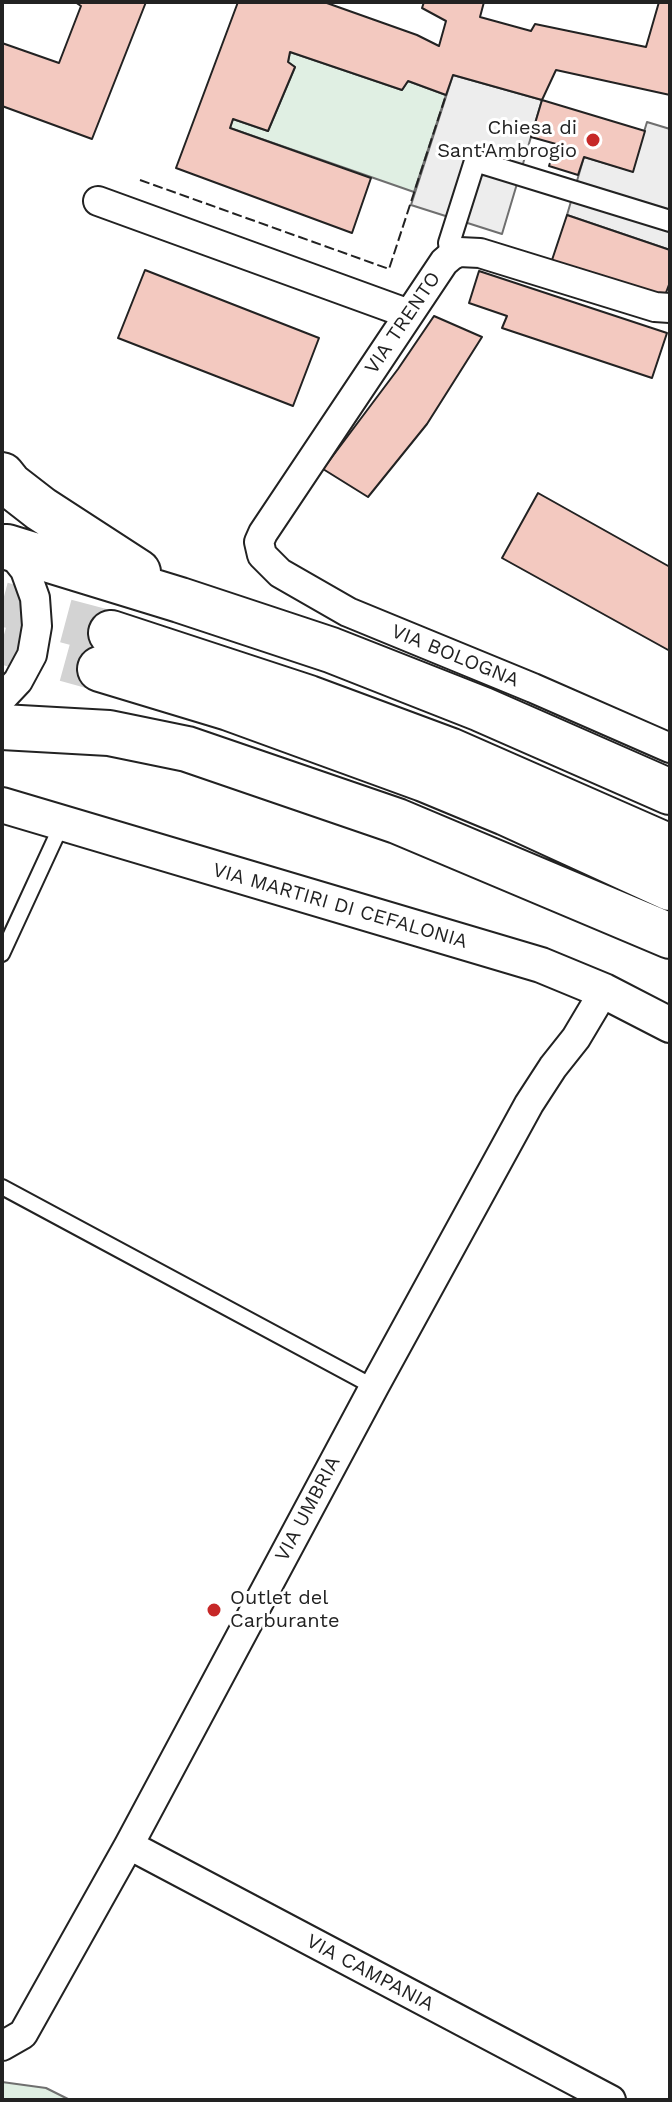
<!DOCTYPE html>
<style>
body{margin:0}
#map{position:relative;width:672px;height:2102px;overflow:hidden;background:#fff;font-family:"Work Sans",sans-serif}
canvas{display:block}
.frame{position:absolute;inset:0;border:4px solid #222;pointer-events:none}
</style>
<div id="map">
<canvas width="672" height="2102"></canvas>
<div class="frame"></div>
</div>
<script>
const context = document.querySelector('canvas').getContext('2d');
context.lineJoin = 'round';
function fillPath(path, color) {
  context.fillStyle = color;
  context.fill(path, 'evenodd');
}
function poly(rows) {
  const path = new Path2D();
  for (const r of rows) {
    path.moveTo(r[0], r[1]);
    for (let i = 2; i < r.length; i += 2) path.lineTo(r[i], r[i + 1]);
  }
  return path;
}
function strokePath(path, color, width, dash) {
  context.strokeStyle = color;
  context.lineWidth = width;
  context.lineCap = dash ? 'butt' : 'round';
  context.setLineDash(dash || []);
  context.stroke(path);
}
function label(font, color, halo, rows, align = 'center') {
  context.font = font + ' "Work Sans",sans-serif';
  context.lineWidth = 6;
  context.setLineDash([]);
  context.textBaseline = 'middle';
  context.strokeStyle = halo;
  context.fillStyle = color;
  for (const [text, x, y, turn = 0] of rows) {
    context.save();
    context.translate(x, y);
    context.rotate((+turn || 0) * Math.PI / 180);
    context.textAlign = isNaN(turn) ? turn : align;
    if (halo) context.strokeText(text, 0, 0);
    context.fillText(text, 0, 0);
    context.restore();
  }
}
const green = poly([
 [290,52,402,90,408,81,446,95,414,192,230,128,233,119,268,131,295,67,288,62,290,52],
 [2,2082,46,2088,70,2100,2,2100,2,2082]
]);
const parking = poly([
 [453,75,542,100,502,234,411,205,453,75],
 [647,122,670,129,670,250,567,215,584,157,632,171,647,122]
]);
const building = poly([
 [75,2,146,2,92,139,2,106,2,43,59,63,81,6,75,2],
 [238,2,324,2,417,35,439,46,446,21,422,8,424,2,484,2,480,17,531,31,535,24,646,47,659,2,670,2,670,95,556,70,542,100,453,75,446,95,408,81,402,90,290,52,288,62,295,67,268,131,233,119,230,128,371,178,352,233,176,168,238,2],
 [542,100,645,131,633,172,584,157,578,175,549,166,556,144,531,137,542,100],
 [567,215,670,250,670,282,664,298,551,263,567,215],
 [145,270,319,338,293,406,118,338,145,270],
 [479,271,667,333,652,378,502,328,507,316,469,303,479,271],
 [434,316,482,337,427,424,368,497,323,469,398,369,434,316],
 [538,493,670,567,670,651,502,558,538,493]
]);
const trunkTunnel = poly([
 [2,604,111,633],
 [2,642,100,669]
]);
const service = poly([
 [2,954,62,824],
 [2,1187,374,1387]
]);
const pedestrian = poly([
 [451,256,449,243,475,161,670,221]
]);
const minor = poly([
 [98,201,409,314],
 [670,308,655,307,480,253,459,252,451,256,444,262,263,533,259,542,262,555,280,573,348,612,533,688,670,748],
 [2,698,18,681,32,655,37,626,35,598,25,570,6,546],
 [129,1845,611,2100],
 [2,2046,23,2034,129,1845,374,1387,529,1104,553,1067,576,1038,604,991]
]);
const tertiary = poly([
 [2,805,541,965,604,991,670,1025]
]);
const trunk = poly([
 [2,475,10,485,41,509,138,572],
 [7,547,180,600,331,650,481,709,670,792],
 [111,633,309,698,449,750,670,847],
 [100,669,229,708,424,779,506,813,670,888],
 [2,727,109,733,187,749,397,821,670,936]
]);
const fence = poly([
 [140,180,389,269,446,95]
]);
const markers = [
 [593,140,8,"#c62828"],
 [214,1610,8,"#c62828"]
];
const poiNames = [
 ["Chiesa di",577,128],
 ["Sant'Ambrogio",577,151],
 ["Outlet del",230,1598,"left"],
 ["Carburante",230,1621,"left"]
];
const streetNames = [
 ["VIA TRENTO",403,323,-56],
 ["VIA BOLOGNA",455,656,22],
 ["VIA MARTIRI DI CEFALONIA",340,906,16],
 ["VIA UMBRIA",308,1509,-62],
 ["VIA CAMPANIA",370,1973,28]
];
fillPath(green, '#e0efe3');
strokePath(green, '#6f6f6f', 2);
fillPath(parking, '#ededed');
strokePath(parking, '#6f6f6f', 2);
fillPath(building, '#f3c9c0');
strokePath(building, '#222', 2);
strokePath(trunkTunnel, '#d3d3d3', 44, [44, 22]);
strokePath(service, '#222', 18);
strokePath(pedestrian, '#222', 24);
strokePath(minor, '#222', 32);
strokePath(tertiary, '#222', 38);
strokePath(trunk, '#222', 48);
strokePath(service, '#fff', 14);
strokePath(pedestrian, '#fff', 20);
strokePath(minor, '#fff', 28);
strokePath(tertiary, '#fff', 34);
strokePath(trunk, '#fff', 44);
strokePath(fence, '#222', 2, [10, 4]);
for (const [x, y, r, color] of markers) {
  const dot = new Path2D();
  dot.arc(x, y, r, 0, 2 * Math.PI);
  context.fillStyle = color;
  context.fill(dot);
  strokePath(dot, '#fff', 3);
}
label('20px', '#222', '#fff', poiNames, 'right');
label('20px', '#222', '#fff', streetNames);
</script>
